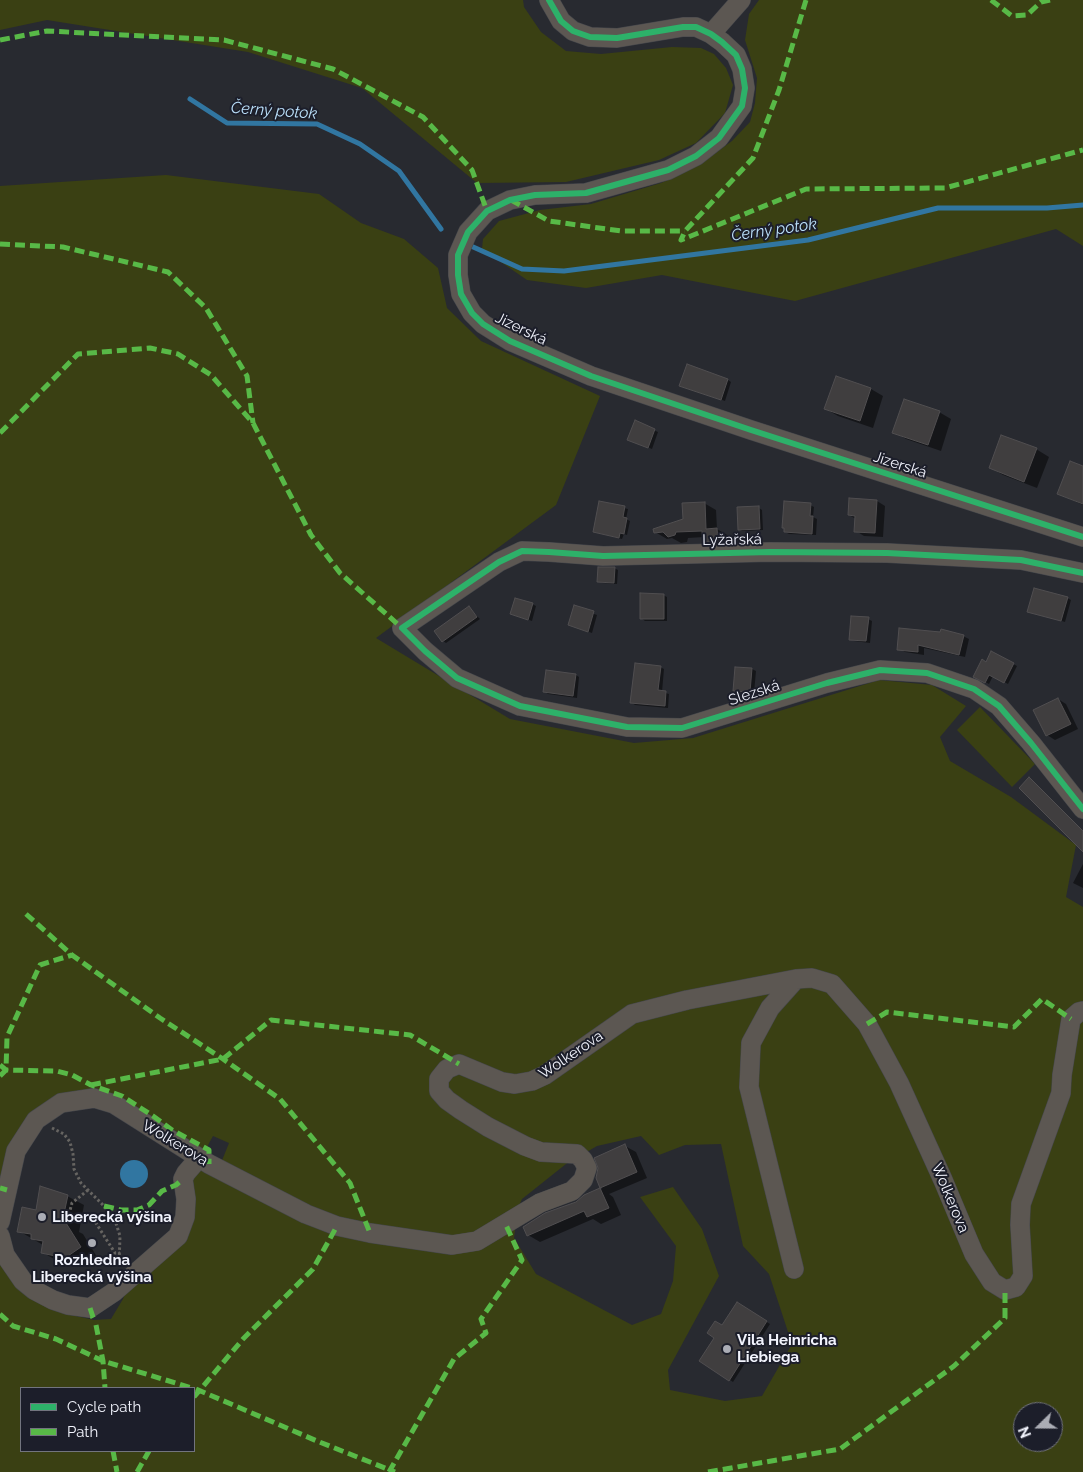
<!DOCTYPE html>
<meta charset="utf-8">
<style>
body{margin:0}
#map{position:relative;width:1083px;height:1472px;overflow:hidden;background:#282a30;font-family:Raleway,sans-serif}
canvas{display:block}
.legend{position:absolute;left:20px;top:1387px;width:175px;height:65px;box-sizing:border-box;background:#1c1e2a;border:1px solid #72747e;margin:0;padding:6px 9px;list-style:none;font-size:15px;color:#f2f4fd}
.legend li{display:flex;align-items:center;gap:10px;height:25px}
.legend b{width:25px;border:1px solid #72747e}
.north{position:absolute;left:1013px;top:1402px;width:50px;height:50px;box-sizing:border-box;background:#1c1e2a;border:1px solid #72747e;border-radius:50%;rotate:248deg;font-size:14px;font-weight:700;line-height:20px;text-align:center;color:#f2f4fd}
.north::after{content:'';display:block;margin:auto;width:18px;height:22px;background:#abadb5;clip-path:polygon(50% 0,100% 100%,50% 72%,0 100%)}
</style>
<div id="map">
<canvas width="1083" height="1472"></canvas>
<ul class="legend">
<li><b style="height:6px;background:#2db169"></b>Cycle path</li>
<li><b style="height:6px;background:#58b947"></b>Path</li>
</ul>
<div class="north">N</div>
</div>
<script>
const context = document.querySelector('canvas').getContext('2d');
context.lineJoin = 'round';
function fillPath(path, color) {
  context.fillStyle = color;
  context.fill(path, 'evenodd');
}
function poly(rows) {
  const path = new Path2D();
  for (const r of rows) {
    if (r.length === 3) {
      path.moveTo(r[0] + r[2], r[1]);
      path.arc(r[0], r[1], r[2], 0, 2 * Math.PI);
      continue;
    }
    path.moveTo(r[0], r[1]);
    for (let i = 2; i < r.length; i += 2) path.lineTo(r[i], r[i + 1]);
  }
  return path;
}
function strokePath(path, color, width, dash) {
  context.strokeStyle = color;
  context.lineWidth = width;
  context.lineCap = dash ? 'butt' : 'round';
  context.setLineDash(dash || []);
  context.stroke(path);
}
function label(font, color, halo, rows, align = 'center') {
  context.font = font + ' Raleway,sans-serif';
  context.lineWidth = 4;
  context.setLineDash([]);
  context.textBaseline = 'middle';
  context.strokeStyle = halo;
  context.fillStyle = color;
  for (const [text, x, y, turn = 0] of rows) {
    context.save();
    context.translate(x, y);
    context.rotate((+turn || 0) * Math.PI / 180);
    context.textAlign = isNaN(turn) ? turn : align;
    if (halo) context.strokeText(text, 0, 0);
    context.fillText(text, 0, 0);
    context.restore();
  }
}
const green = poly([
 [0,0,523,0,524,7,541,32,566,51,601,54,672,47,701,48,714,54,726,68,733,85,725,113,696,143,659,160,566,182,477,183,362,88,248,52,47,20,0,30],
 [759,0,1083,0,1083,246,1056,229,795,301,662,275,586,288,527,280,482,249,483,239,499,221,540,210,591,204,661,183,699,165,732,141,750,122,755,103,757,78,745,40,749,14],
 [166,175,319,194,361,223,404,239,438,268,447,308,481,341,600,396,556,505,376,638,510,719,634,743,693,738,879,680,932,685,966,706,940,737,950,761,1011,797,1076,845,1066,897,1083,907,1083,1472,0,1472,0,1252,12,1282,28,1295,67,1314,94,1320,111,1319,123,1299,128,1285,166,1254,186,1187,205,1162,115,1097,40,1110,0,1201,0,186],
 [213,1136,229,1143,221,1163,207,1156,207,1147],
 [641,1136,659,1155,685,1145,721,1144,743,1246,769,1274,792,1344,762,1396,725,1401,670,1390,668,1370,719,1276,702,1229,673,1187,640,1197,676,1246,673,1281,661,1314,632,1325,536,1274,514,1238,518,1208,522,1199,566,1164,597,1146],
 [21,1388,194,1388,194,1451,21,1451],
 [1023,1412,1053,1412,1053,1442,1023,1442],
 [980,707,1035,764,1012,787,957,730]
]);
const water = poly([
 [134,1174,14]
]);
const shadow = poly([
 [837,377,871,389,883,396,873,428,838,416,826,409],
 [728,380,731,382,725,401,685,387],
 [939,412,951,419,941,451,906,439,894,432],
 [635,422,658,432,652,449,632,441],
 [1036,449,1049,457,1037,488,1003,475,991,468],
 [1083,467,1083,505,1059,494],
 [877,501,885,506,883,537,864,536,856,531,856,519,849,515],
 [600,503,628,509,626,519,630,521,627,535,624,534,622,539,594,532],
 [704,503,716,510,717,529,729,536,729,548,716,548,704,542,704,537,688,538,687,542,681,543,672,538,667,539,655,532,685,520],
 [810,505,814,507,813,517,817,519,816,535,789,534,785,532],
 [759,508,762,510,763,530,742,531,739,529],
 [614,568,618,570,617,584,602,583,599,581],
 [663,595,667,597,667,621,645,621,641,618],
 [1067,598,1071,600,1065,622,1029,611],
 [532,604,536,606,532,621,512,614],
 [574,607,597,615,592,633,569,625],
 [469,608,480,619,446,643,443,641],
 [868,619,872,621,870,643,854,641,850,639],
 [900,629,963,636,969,639,965,657,924,648,924,655,905,652,899,649],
 [992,653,1017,666,1008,684,993,676,989,684,974,676,987,663],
 [660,667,664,669,662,692,669,694,668,708,635,705,632,703],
 [736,668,752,669,756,671,754,693,738,692,734,690],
 [576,675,579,677,577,698,548,694,545,692],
 [1058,699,1066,704,1078,729,1055,740,1047,735],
 [1083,864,1083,888,1073,883],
 [625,1146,636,1152,647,1178,609,1194,613,1197,621,1215,601,1224,593,1219,540,1242,528,1235,584,1196,602,1189,597,1177],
 [67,1196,84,1205,79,1232,83,1234,97,1257,82,1266,59,1262,42,1252,43,1245,19,1231,37,1212],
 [738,1304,770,1324,733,1382,701,1360]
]);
const stream = poly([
 [190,99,227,123,317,124,360,144,399,171,441,229],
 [471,246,522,269,564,271,808,240,938,208,1047,208,1083,205]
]);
const building = poly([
 [687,364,728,379,721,400,679,386,687,364],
 [836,376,871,388,860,421,824,409,836,376],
 [904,399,940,411,928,445,892,433,904,399],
 [635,420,655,429,648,448,627,440,635,420],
 [1001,435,1037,448,1024,482,989,468,1001,435],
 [1070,461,1083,466,1083,504,1057,494,1070,461],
 [849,498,877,500,875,533,854,532,855,516,848,515,849,498],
 [599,501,625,506,623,517,627,518,624,534,620,533,619,538,593,532,599,501],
 [784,501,811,503,810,516,813,516,812,534,784,532,784,528,782,528,784,501],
 [705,502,706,529,717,528,718,542,703,542,702,531,676,532,675,535,668,537,663,532,654,533,653,529,683,519,682,503,705,502],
 [759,506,760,529,738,530,737,507,759,506],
 [598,567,615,567,614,583,597,582,598,567],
 [1034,588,1068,597,1061,621,1027,612,1034,588],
 [640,593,664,594,664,619,640,619,640,593],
 [515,598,533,603,528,620,510,614,515,598],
 [574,605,594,611,588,632,568,625,574,605],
 [469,606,477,617,442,642,434,631,469,606],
 [851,616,869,617,866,641,849,640,851,616],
 [899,628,940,632,941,629,964,635,959,655,918,645,918,652,897,650,899,628],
 [991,651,1014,663,1004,683,989,675,985,683,973,677,982,659,986,662,991,651],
 [635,663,661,666,658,690,666,691,665,706,630,703,635,663],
 [735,667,752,668,750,692,733,691,735,667],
 [546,670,576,674,573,696,543,692,546,670],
 [1058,698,1071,724,1046,736,1033,710,1058,698],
 [1029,777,1083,831,1083,852,1019,788,1029,777],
 [625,1144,637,1172,600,1188,596,1178,598,1168,594,1158,625,1144],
 [40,1186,68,1195,62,1223,66,1223,81,1247,65,1258,41,1253,43,1241,31,1239,31,1234,17,1232,22,1207,36,1210,40,1186],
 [600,1188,609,1208,587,1217,584,1211,527,1236,523,1227,545,1213,576,1202,584,1195,600,1188],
 [737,1302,767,1321,729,1381,699,1361,714,1338,707,1333,715,1321,722,1325,737,1302]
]);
const path = poly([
 [52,1128,64,1134,70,1142,73,1154,74,1169,81,1183,104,1206,115,1220,120,1236,119,1264],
 [88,1190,72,1203,68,1218,94,1220,115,1253,120,1253]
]);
const minor = poly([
 [549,0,561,21,573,31,590,37,617,38,683,27,696,27,711,34,722,42,736,55,742,69,745,88,742,106,719,138,696,156,668,170,586,193,535,195,510,200,487,211,468,232,458,255,458,275,461,294,472,313,483,324,510,341,591,376,751,430,1083,537],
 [711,34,741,0],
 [1083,573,1021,560,887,553,771,552,603,556,549,552,522,551,499,562,402,628,425,651,457,678,520,706,627,727,682,728,827,683,880,670,927,673,974,689,999,706,1031,743,1083,809],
 [0,1222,16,1151,36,1120,61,1103,94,1098,114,1104,209,1164,306,1214,337,1226,370,1233,452,1245,477,1241,540,1203,572,1191,583,1180,587,1168,583,1160,577,1154,541,1152,525,1146,488,1127,461,1110,447,1100,439,1091,439,1079,447,1069,459,1064,502,1082,515,1084,532,1081,545,1075,632,1014,687,1000,796,979,812,978,832,984,867,1024,899,1083,943,1180,974,1254,992,1282,1005,1290,1016,1287,1023,1276,1020,1225,1021,1204,1061,1093,1062,1075,1071,1019,1079,1012,1083,1011],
 [0,1236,5,1255,23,1281,34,1290,53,1300,68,1305,90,1308,114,1292,178,1236,185,1217,186,1199,183,1179,186,1173,199,1158],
 [794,1269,749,1087,751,1043,770,1008,796,979]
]);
const quiet = poly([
 [806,0,779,90,753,158,685,231,681,240,806,189,945,188,1083,150],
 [991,0,1012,16,1027,15,1041,2,1050,0],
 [0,40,47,31,224,40,333,69,423,117,472,170,487,211],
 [511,200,549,221,621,231,685,231],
 [0,244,63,247,168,272,206,308,247,376,253,423],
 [0,433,78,354,150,348,178,354,211,375,253,423,311,535,340,573,402,628],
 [26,914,72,955,160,1018,223,1059,280,1099,350,1183,370,1233],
 [867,1024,887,1012,1014,1027,1042,999,1071,1019],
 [0,1065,6,1070,57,1071,72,1075,91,1085,122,1096,153,1116,172,1130,209,1150,209,1164],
 [0,1076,6,1070,7,1037,40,965,72,955],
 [91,1085,223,1059,271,1020,410,1035,459,1064],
 [0,1188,7,1190],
 [104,1206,121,1210,137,1210,149,1205,162,1191,176,1185,183,1179],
 [90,1308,94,1320,92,1316],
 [0,1314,13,1326,56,1339,103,1361,192,1388],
 [96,1325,103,1361,105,1388],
 [196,1389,317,1441,395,1472],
 [194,1397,243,1339,313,1269,337,1226],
 [113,1451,117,1472],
 [137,1472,149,1451],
 [389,1472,454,1359,486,1333,481,1319,522,1260,505,1223],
 [708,1472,840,1449,954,1366,1005,1318,1005,1290]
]);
const cycleway = poly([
 [549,0,561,21,573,31,590,37,617,38,683,27,696,27,711,34,722,42,736,55,742,69,745,88,742,106,719,138,696,156,668,170,586,193,535,195,510,200,487,211,468,232,458,255,458,275,461,294,472,313,483,324,510,341,591,376,751,430,1083,537],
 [1083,573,1021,560,887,553,771,552,603,556,549,552,522,551,499,562,402,628,425,651,457,678,520,706,627,727,682,728,827,683,880,670,927,673,974,689,999,706,1031,743,1083,809]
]);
const markers = [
 [42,1217,5,"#abadb5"],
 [92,1243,5,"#abadb5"],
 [727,1349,5,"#abadb5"]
];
const streetNames = [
 ["Jizerská",521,329,26],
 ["Jizerská",900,465,18],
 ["Lyžařská",732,540,-1],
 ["Slezská",754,693,-18],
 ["Wolkerova",571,1055,-34],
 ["Wolkerova",175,1143,31],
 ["Wolkerova",950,1198,67]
];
const poiNames = [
 ["Liberecká výšina",52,1217],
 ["Rozhledna",92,1260,"center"],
 ["Liberecká výšina",92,1277,"center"],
 ["Vila Heinricha",737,1340],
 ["Liebiega",737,1357]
];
const waterNames = [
 ["Černý potok",274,111,4],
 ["Černý potok",774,230,-8]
];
fillPath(green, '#3a4013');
fillPath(water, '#3176a1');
fillPath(shadow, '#0007');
strokePath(stream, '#3176a1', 5);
fillPath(building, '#403e3f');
strokePath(building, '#504e50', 1);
strokePath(minor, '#45474c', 20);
strokePath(path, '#666461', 3, [2.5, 2.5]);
strokePath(minor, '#5c5752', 19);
strokePath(quiet, '#58b947', 5, [10, 5]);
strokePath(cycleway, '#2db169', 6);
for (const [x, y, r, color] of markers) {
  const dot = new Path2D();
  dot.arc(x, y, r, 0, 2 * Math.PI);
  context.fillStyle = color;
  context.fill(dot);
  strokePath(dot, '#1c1e2a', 2);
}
label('15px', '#f2f4fd', '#1c1e2a', streetNames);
label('bold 15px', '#f2f4fd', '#1c1e2a', poiNames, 'left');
label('italic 16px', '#bbe0fa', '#1c1e2a', waterNames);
</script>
